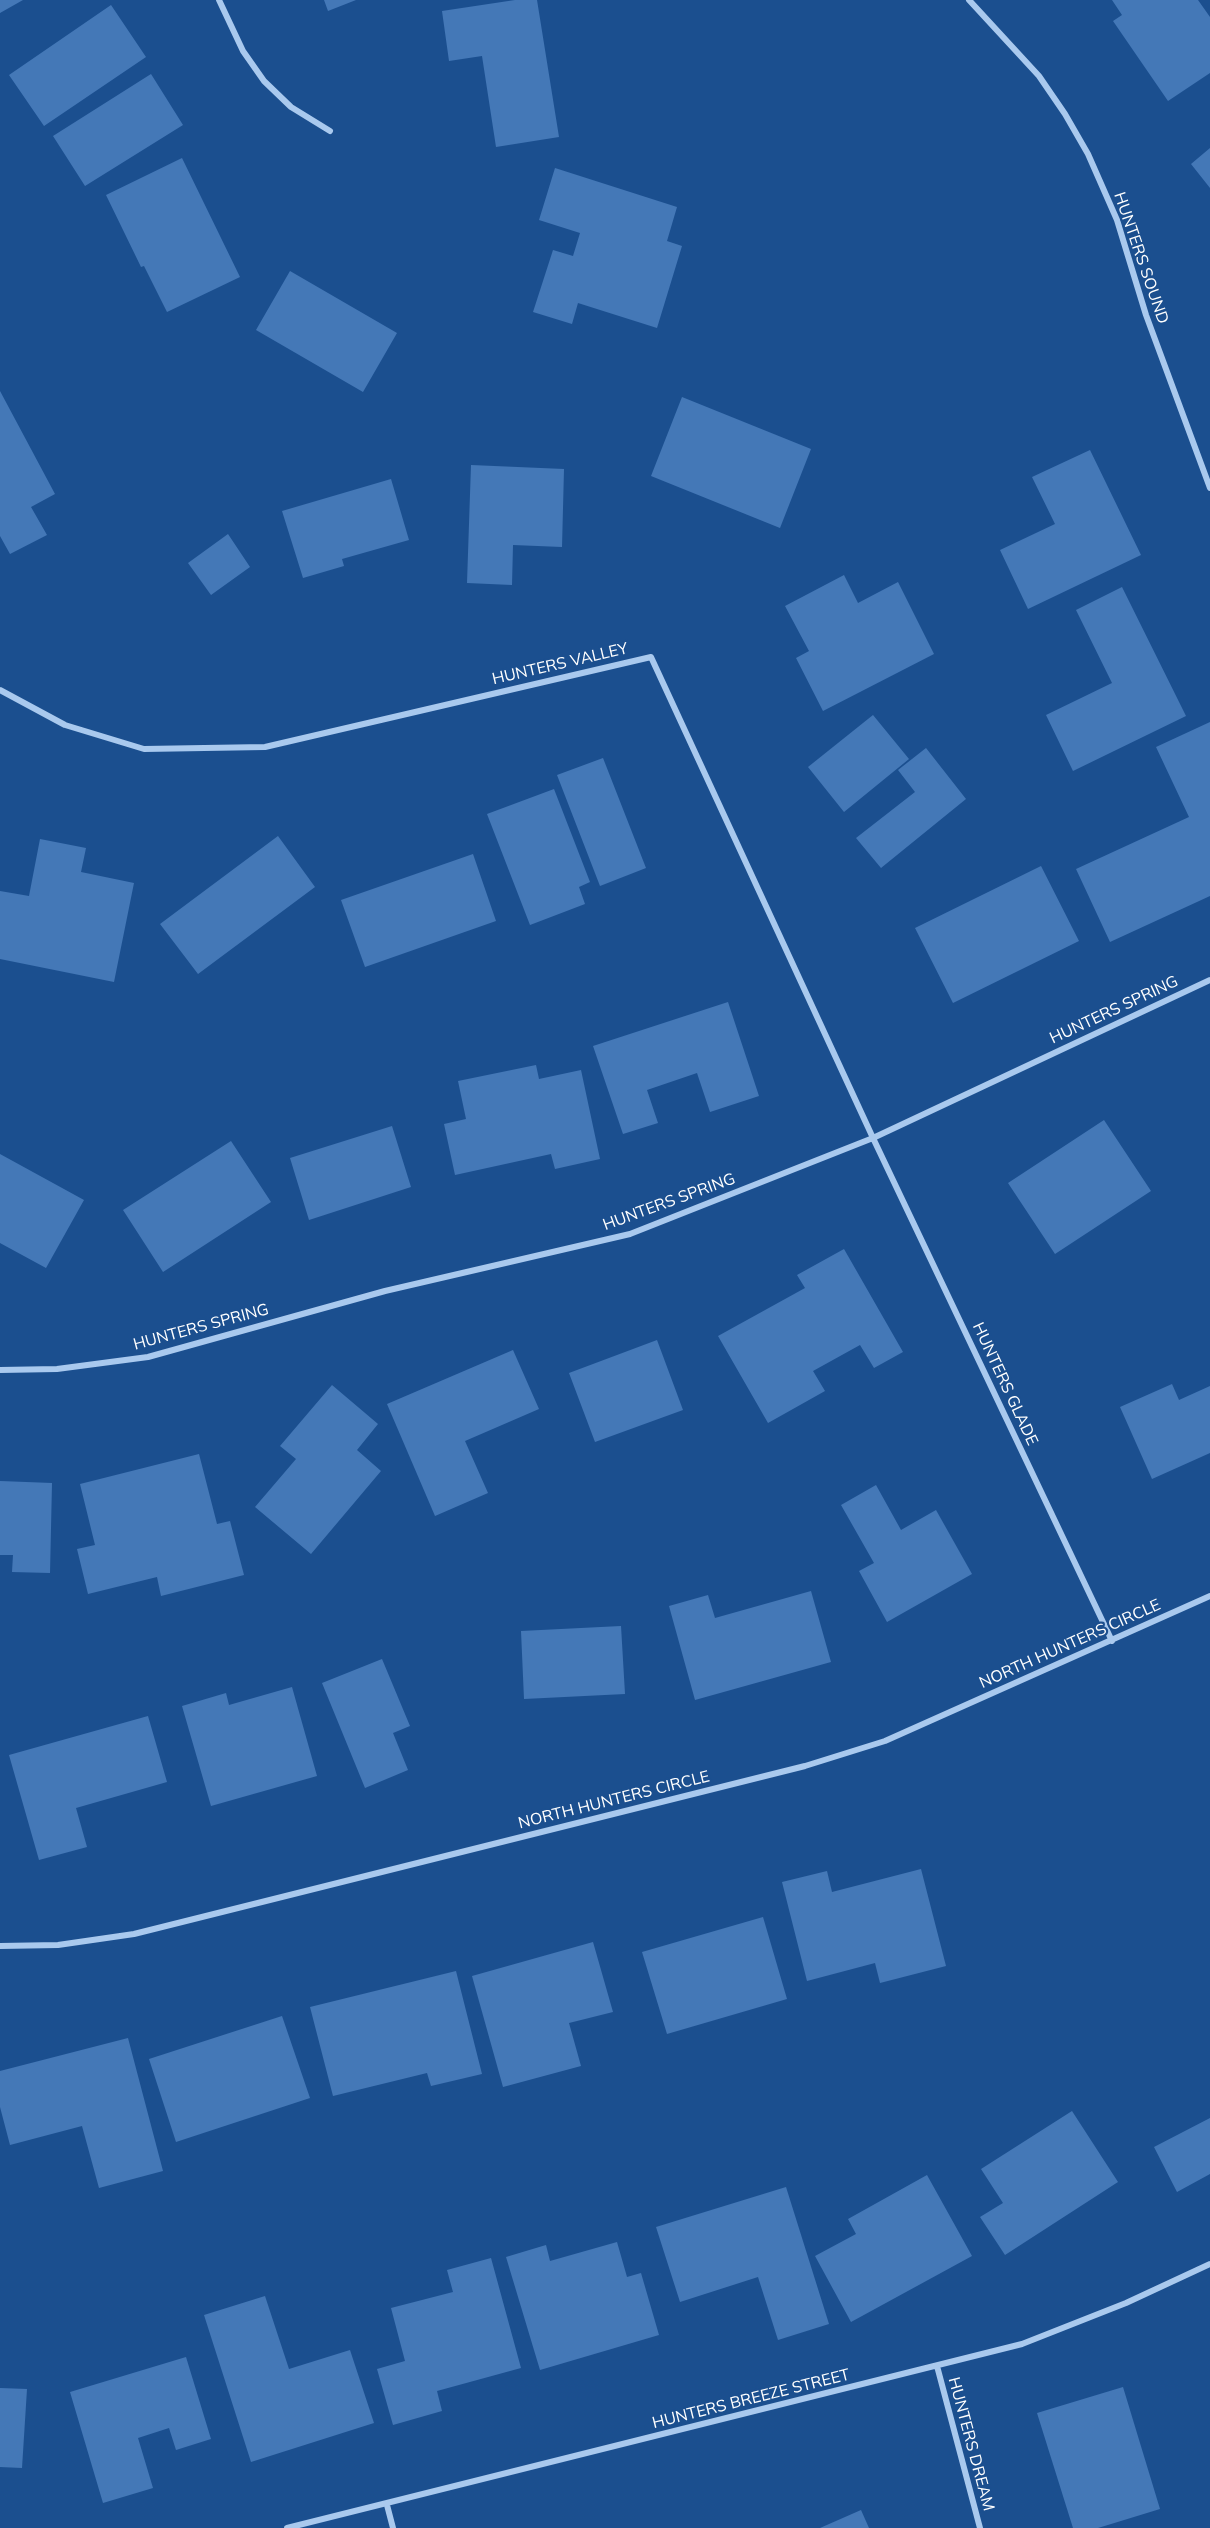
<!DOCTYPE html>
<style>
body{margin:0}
canvas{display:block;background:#1b4f8f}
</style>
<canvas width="1210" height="2528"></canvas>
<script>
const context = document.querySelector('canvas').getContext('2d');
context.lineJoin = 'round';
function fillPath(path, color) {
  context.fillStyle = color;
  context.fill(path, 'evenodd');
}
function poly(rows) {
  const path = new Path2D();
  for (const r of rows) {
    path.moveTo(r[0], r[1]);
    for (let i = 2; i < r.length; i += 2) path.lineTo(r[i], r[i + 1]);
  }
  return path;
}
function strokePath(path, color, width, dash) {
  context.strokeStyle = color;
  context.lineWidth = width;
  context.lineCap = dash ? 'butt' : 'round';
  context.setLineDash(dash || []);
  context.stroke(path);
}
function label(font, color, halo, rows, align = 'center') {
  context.font = font + ' Mulish,sans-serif';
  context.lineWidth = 4.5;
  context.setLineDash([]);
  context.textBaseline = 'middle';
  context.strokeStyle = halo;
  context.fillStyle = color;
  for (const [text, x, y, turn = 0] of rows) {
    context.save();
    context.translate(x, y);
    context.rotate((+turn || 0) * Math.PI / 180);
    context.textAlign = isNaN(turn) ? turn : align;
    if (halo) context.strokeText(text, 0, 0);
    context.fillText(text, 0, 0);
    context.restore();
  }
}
const building = poly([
 [0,0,23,0,0,13],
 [324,0,356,0,328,11],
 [515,0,537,0,559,137,496,147,482,56,449,61,442,11],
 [1112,0,1198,0,1210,17,1210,73,1168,101,1113,21,1122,15],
 [111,5,146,57,44,126,9,75],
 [151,74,183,125,85,186,53,136],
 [1210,148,1210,188,1191,164],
 [182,158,240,277,167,312,144,266,141,267,106,195],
 [555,168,677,207,667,241,682,246,657,328,578,303,572,324,533,312,553,250,573,256,580,233,539,220],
 [290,271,397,333,363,392,256,330],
 [0,391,55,494,31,507,47,535,10,554,0,536],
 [682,397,811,449,780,528,651,476],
 [1090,450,1141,555,1028,609,1000,550,1055,524,1032,477],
 [471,465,564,469,562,547,513,545,512,585,467,583],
 [391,479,409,540,342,559,344,566,303,578,282,511],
 [228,534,250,567,211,595,188,563],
 [844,575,858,603,898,582,934,654,823,711,796,658,809,651,785,606],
 [1122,587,1186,716,1073,771,1046,715,1112,683,1076,610],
 [873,715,909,759,844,812,808,767],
 [1210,722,1210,896,1110,942,1076,869,1189,817,1156,747],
 [926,748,966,799,881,868,856,838,915,792,898,770],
 [603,758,646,868,600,886,557,775],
 [554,789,590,882,579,887,585,904,530,925,487,814],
 [278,836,315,887,198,974,160,924],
 [40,839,86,848,81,872,134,883,114,982,0,959,0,891,29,896],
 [473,854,496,921,365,967,341,900],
 [1041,866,1079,941,953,1003,915,928],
 [728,1002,759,1096,710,1112,697,1073,647,1090,658,1123,623,1134,593,1046],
 [536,1065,539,1079,581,1070,600,1159,555,1169,551,1154,455,1175,444,1124,466,1119,458,1081],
 [1104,1120,1151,1191,1055,1254,1008,1183],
 [392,1126,411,1187,309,1220,290,1158],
 [231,1141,271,1202,163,1272,123,1210],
 [0,1154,84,1200,46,1268,0,1243],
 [844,1249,903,1352,874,1368,860,1345,813,1371,825,1391,768,1423,718,1336,805,1288,797,1275],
 [657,1340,683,1410,595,1442,569,1373],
 [513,1350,539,1409,465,1441,488,1493,435,1516,387,1404],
 [1172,1384,1179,1400,1210,1386,1210,1453,1152,1479,1120,1407],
 [332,1385,378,1424,357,1450,381,1471,311,1554,255,1507,296,1459,280,1446],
 [199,1454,217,1524,230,1521,244,1575,161,1596,157,1577,88,1594,77,1549,95,1545,80,1484],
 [0,1481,52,1483,50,1573,12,1572,13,1555,0,1555],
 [876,1485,901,1530,936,1510,972,1574,887,1622,859,1571,874,1563,841,1505],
 [811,1591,831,1662,695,1700,669,1606,708,1595,715,1618],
 [621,1626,625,1694,524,1699,521,1631],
 [382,1659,410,1726,393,1733,408,1770,365,1788,322,1683],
 [292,1687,317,1776,211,1806,182,1706,226,1693,229,1705],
 [148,1716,167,1782,76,1808,87,1847,39,1860,9,1755],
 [921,1869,946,1966,880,1983,875,1963,807,1981,782,1882,827,1871,832,1892],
 [763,1917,787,1999,667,2034,642,1952],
 [593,1942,613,2012,569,2023,581,2066,503,2087,472,1976],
 [456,1971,482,2074,431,2086,427,2073,333,2096,310,2007],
 [282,2016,310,2098,176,2142,149,2059],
 [128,2038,163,2171,99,2188,82,2126,10,2145,0,2107,0,2071],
 [1072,2111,1118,2182,1005,2255,980,2217,1003,2203,981,2169],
 [1210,2118,1210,2174,1177,2192,1154,2147],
 [927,2175,972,2256,851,2322,815,2256,856,2234,848,2219],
 [786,2187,829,2324,778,2340,758,2277,680,2302,656,2227],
 [617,2242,627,2277,641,2273,659,2335,540,2370,506,2257,546,2245,550,2261],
 [491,2258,521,2368,437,2391,442,2411,393,2425,377,2369,405,2361,391,2308,453,2292,447,2270],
 [265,2296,289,2369,350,2350,374,2423,251,2462,204,2315],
 [186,2357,211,2439,176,2450,169,2428,138,2438,153,2488,103,2503,70,2392],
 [1123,2387,1160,2509,1098,2528,1073,2528,1037,2413],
 [0,2388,27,2389,22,2468,0,2467],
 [861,2510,869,2528,820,2528]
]);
const minor = poly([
 [219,0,243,51,264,81,291,107,330,131],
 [969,0,1039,76,1065,114,1088,154,1117,220,1146,315,1210,488],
 [0,690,65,725,144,749,265,747,651,657,873,1138,1112,1641],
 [0,1370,57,1369,148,1357,385,1291,630,1234,873,1138,1210,980],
 [0,1946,58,1945,134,1934,805,1766,885,1741,1210,1596],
 [937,2366,980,2528],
 [387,2505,393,2528],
 [287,2528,1022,2344,1126,2303,1210,2264]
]);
const streetNames = [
 ["HUNTERS SOUND",1141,258,71],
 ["HUNTERS VALLEY",560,664,-13],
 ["HUNTERS SPRING",1114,1010,-25],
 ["HUNTERS SPRING",669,1202,-20],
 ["HUNTERS SPRING",201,1327,-15],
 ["HUNTERS GLADE",1005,1384,65],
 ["NORTH HUNTERS CIRCLE",1070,1644,-24],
 ["NORTH HUNTERS CIRCLE",614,1800,-14],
 ["HUNTERS BREEZE STREET",751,2399,-14],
 ["HUNTERS DREAM",971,2444,75]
];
fillPath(building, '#4478b7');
strokePath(minor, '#a9c9ee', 6);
label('16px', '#fff', '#1b4f8f', streetNames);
</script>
